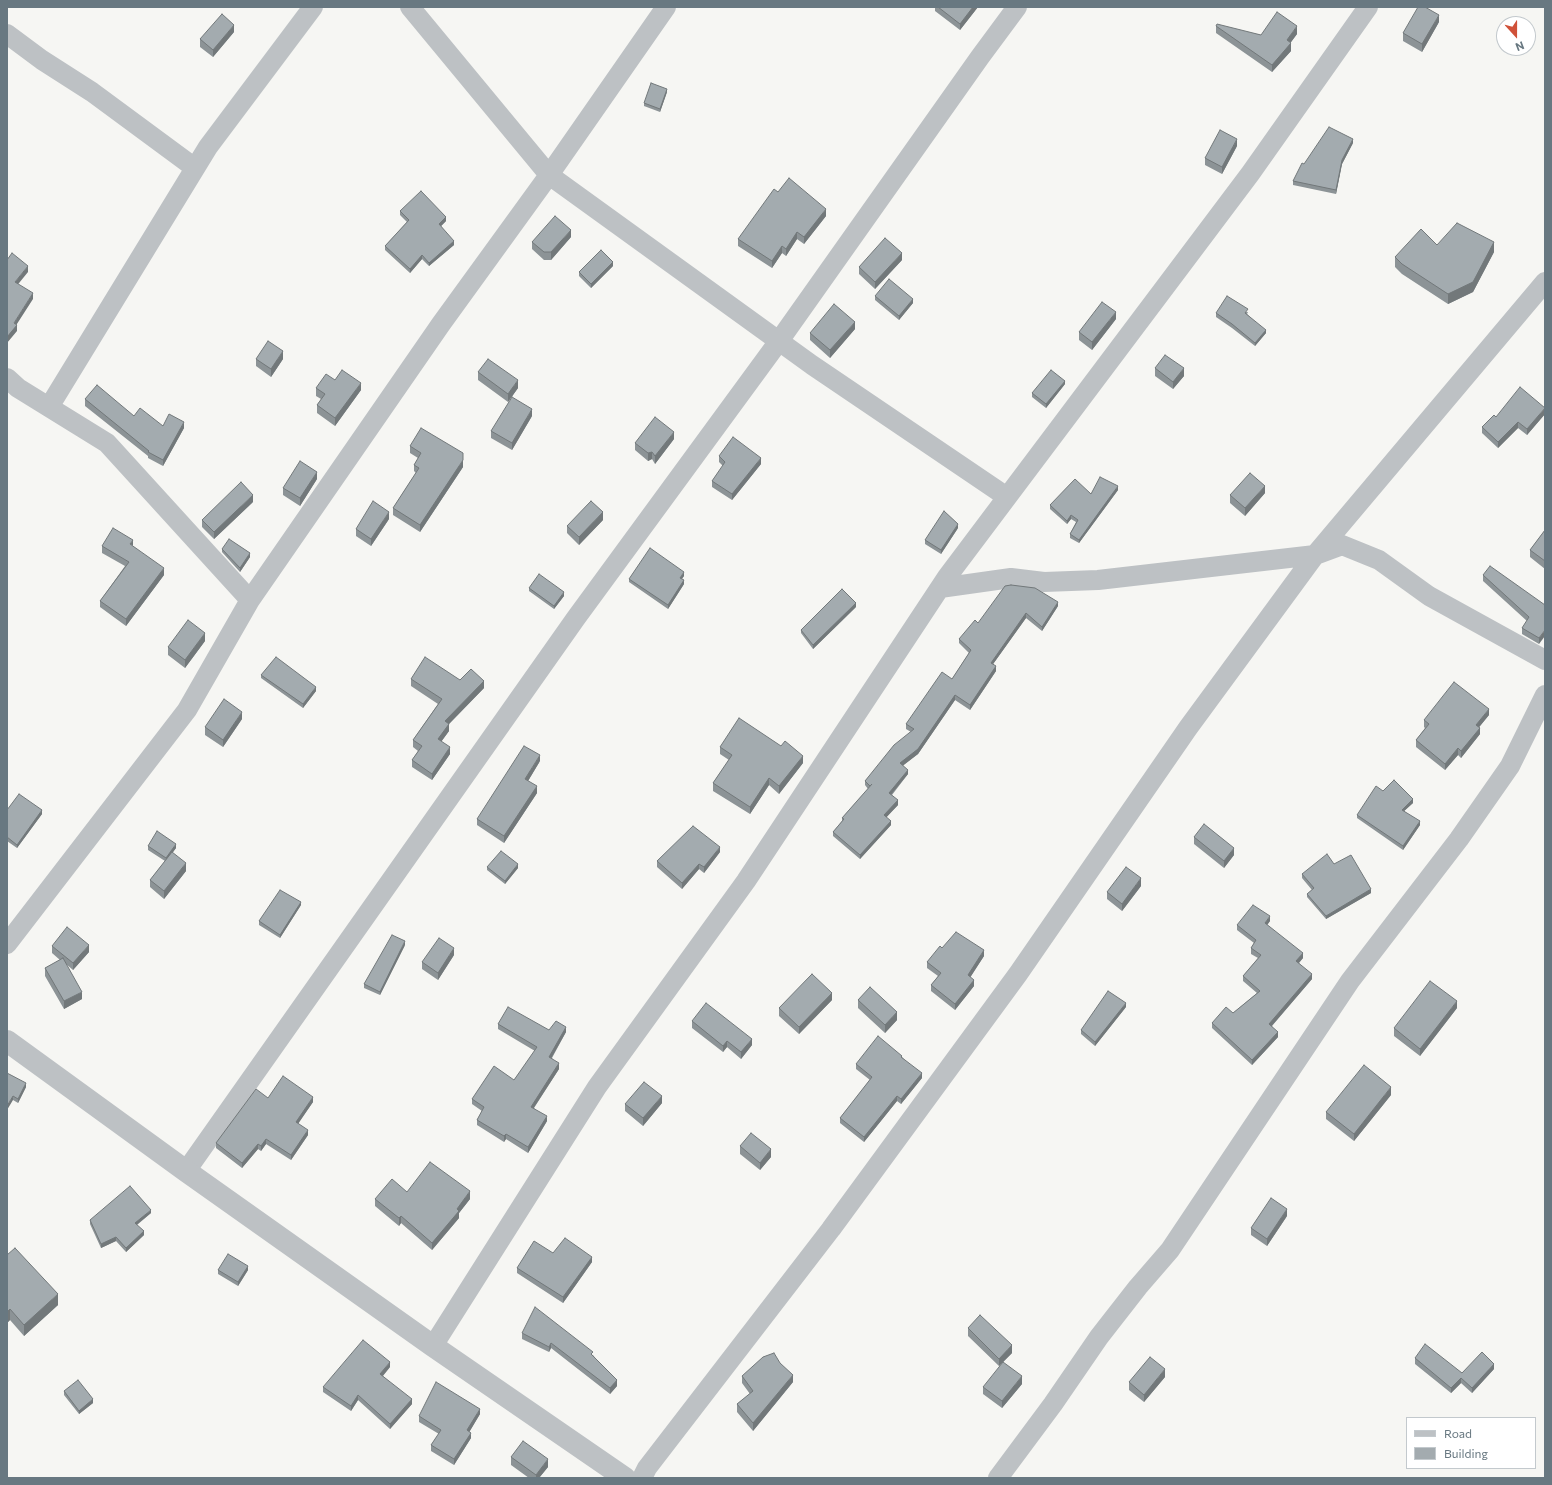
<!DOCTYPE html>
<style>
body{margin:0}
#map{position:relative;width:1552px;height:1485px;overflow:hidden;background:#f6f6f3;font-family:Commissioner,sans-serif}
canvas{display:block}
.frame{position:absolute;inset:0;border:8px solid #687881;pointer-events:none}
.legend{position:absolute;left:1406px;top:1417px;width:130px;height:52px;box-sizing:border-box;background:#fff;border:1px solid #c3c9cd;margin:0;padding:5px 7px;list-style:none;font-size:12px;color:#687881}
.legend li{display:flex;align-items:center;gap:8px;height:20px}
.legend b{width:20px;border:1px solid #c3c9cd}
.north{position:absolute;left:1496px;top:16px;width:40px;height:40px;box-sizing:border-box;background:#fff;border:1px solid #c3c9cd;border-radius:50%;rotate:159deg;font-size:11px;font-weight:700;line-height:16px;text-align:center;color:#687881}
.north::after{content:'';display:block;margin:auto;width:14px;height:18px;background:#d05139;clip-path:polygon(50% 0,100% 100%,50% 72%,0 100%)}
</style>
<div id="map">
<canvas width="1552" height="1485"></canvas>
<div class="frame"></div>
<ul class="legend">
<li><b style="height:5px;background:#bdc1c4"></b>Road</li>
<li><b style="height:11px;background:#a3abaf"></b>Building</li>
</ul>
<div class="north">N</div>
</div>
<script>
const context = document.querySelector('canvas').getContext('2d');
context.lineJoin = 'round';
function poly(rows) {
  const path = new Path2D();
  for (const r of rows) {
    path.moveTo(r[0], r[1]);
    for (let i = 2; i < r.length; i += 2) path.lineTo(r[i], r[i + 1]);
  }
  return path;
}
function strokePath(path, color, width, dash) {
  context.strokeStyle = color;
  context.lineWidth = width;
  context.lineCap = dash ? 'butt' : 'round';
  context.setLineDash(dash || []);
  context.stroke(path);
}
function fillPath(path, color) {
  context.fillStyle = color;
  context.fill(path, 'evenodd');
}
const minor = poly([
 [410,7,549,175,812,365,1007,497],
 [7,34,42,60,92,92,195,168],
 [7,378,18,388,107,443,250,600],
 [49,407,208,147,313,7],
 [940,588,1011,578,1044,582,1098,580,1315,555,1342,545,1379,560,1429,596,1545,660],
 [7,944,187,710,250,600,441,324,549,175,666,7],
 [186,1171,576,618,779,341,980,57,1017,7],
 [433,1346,597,1087,746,881,947,577,1250,174,1368,7],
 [642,1478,647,1468,831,1229,1018,974,1188,728,1315,555,1545,282],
 [998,1478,1053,1404,1099,1337,1138,1287,1170,1250,1350,981,1459,839,1510,766,1545,695]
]);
const tertiary = poly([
 [7,1041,186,1171,433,1346,625,1478]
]);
const wall = poly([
 [935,7,978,7,960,30,935,11],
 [1439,22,1422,52,1403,41,1403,33],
 [1216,26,1261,35,1297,34,1290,43,1291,51,1272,72,1216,33],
 [234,32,213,57,200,47,200,39],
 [667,92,660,112,644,106,644,103],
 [1353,143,1342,164,1336,194,1293,185,1293,181,1304,164],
 [1237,146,1222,174,1205,165,1205,158],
 [778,192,826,216,804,244,797,239,786,256,782,253,772,268,738,246,738,239],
 [400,211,446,221,441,226,454,245,429,266,422,259,410,273,385,250,385,246,407,222,400,215],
 [571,237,551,260,544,260,532,249,532,242],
 [1437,245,1494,252,1473,292,1448,304,1402,274,1395,267,1395,257],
 [902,260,875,289,859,274,859,267],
 [613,266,591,288,579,276,579,272],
 [875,296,913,303,899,320,875,300],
 [1248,312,1247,314,1266,333,1255,346,1232,328,1216,317,1216,313],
 [1116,319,1092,350,1079,340,1079,332],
 [855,329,830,358,810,340,810,333],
 [256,359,283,359,271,377,256,366],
 [1155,368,1184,376,1173,389,1155,376],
 [478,372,518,388,508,402,478,380],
 [1065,384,1046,408,1032,397,1032,393],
 [316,388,361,390,335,426,317,413,317,405,321,399,316,396],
 [85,399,163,426,184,428,163,466,148,458,148,456,85,406],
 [1545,414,1527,435,1518,428,1498,448,1482,433,1482,427,1496,417],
 [532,416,512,450,491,438,491,431],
 [674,439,655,464,652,459,648,461,635,450,635,443],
 [410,446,463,467,420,532,393,515,393,508,416,473,414,471,414,465,418,458,410,453],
 [719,456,761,464,732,500,712,487,712,481,723,466,719,462],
 [317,479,300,506,283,495,283,488],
 [1118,490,1079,543,1070,538,1070,534,1076,522,1071,519,1067,524,1050,509,1050,505,1091,494],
 [1265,493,1245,516,1230,503,1230,495],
 [253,502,214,539,202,527,202,520],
 [389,519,371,546,356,536,356,529],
 [603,520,579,545,567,533,567,526],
 [958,528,941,554,925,544,925,540],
 [1545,530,1545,569,1530,557,1530,550],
 [102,546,133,546,164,575,126,626,100,607,100,601,125,566,102,553],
 [222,549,250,557,240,572,222,552],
 [1483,575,1545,605,1539,644,1522,634,1522,628,1527,621,1483,581],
 [684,576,682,579,684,584,668,609,629,582,629,579],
 [529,588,564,596,554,609,529,591],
 [1058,606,1042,631,1026,618,993,664,996,671,970,710,955,700,918,754,903,765,908,774,892,795,898,805,886,817,891,825,860,859,833,836,833,832,842,821,842,818,868,789,865,785,865,781,911,732,906,729,906,724,952,679,969,653,959,643,959,639,978,623],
 [856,607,813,649,801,633,801,630],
 [205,641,185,668,168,655,168,647],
 [261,675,316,691,303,708,261,678],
 [411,679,460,680,484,688,449,724,449,731,441,742,450,754,432,780,412,767,412,760,418,751,413,747,413,740,438,704,411,686],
 [1489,715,1479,727,1480,734,1461,758,1458,755,1445,770,1416,747,1416,740,1425,728,1424,727,1424,720],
 [242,719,223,747,205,735,205,727],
 [720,747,803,763,779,794,769,785,750,814,713,791,713,783,729,760,720,754],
 [540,761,528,781,537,793,504,843,477,825,477,819],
 [1383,791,1413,803,1404,811,1420,825,1403,850,1357,818,1357,815],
 [7,810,42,814,17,848,7,841],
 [1194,837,1234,855,1224,868,1194,844],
 [148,846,176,848,172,853,186,871,164,899,150,887,150,880,165,861,148,850],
 [720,852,704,873,699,869,682,889,657,867,657,861],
 [1334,864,1371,893,1326,919,1307,897,1307,894,1312,890,1302,878,1302,874],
 [487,867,518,868,505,884,487,870],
 [1141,886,1122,911,1107,899,1107,892],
 [301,905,280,938,259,925,259,921],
 [1270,921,1267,925,1303,958,1299,963,1312,979,1272,1026,1278,1037,1252,1065,1212,1028,1212,1023,1233,1013,1257,993,1243,981,1243,976,1258,958,1251,954,1251,948,1254,943,1237,930,1237,925],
 [405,945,380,995,364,988,364,984],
 [52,946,89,952,73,970,66,964,82,999,64,1009,45,976,45,968,60,960,52,953],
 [942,948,984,956,970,977,974,986,955,1010,931,991,931,985,938,976,927,968,927,962],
 [454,955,438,980,422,969,422,962],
 [832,1000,799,1034,779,1016,779,1008],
 [858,1000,897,1020,885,1033,858,1008],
 [1126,1007,1095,1046,1081,1034,1081,1030],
 [1457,1008,1420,1056,1394,1036,1394,1028],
 [692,1021,752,1045,741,1059,727,1047,723,1052,692,1028],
 [498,1024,566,1032,552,1058,559,1069,534,1108,547,1121,528,1153,506,1139,504,1142,477,1125,477,1120,482,1111,472,1104,472,1099,514,1080,535,1051,498,1029],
 [902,1057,922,1078,901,1104,897,1101,864,1142,840,1123,840,1118,870,1080,856,1069,856,1064],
 [7,1073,26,1087,18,1103,13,1100],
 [1391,1095,1354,1141,1326,1119,1326,1112],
 [268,1098,313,1102,298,1123,308,1135,291,1160,266,1144,261,1151,258,1149,242,1168,216,1148,216,1143],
 [662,1103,643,1126,625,1111,625,1104],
 [740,1146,771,1157,760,1170,740,1154],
 [407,1192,470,1199,459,1213,459,1218,432,1250,401,1223,399,1226,375,1206,375,1199],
 [151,1213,137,1225,144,1235,126,1252,116,1241,101,1248,90,1224,90,1220],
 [1287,1216,1267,1246,1251,1235,1251,1228],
 [553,1253,592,1262,563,1303,517,1273,517,1268],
 [7,1255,58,1305,24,1336,10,1320,7,1323],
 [218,1270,248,1270,238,1286,218,1274],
 [968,1328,1012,1353,999,1366,968,1336],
 [522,1333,593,1355,617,1386,610,1394,551,1348,549,1352,522,1339],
 [1415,1358,1462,1373,1494,1369,1472,1393,1461,1383,1451,1393,1415,1364],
 [390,1367,383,1376,412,1404,390,1429,358,1400,351,1411,323,1392,323,1387],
 [742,1376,793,1382,753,1431,737,1412,737,1404,750,1394,742,1383],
 [1165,1377,1144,1402,1129,1390,1129,1382],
 [1022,1384,1002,1408,983,1394,983,1387],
 [64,1391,93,1403,79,1414,64,1395],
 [480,1414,469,1432,471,1438,454,1465,431,1451,431,1445,439,1434,419,1422,419,1416],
 [511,1457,548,1467,539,1478,529,1478,511,1465]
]);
const shadedWall = poly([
 [973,7,978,7,960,30,960,24],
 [1439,15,1439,22,1422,52,1422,44],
 [234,25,234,32,213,57,213,50],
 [1297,26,1297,34,1289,45,1291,43,1291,51,1272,72,1272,65,1287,40],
 [667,89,667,92,660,112,660,109],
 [1237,139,1237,146,1222,174,1222,167],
 [1353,139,1353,143,1342,164,1336,194,1336,190,1342,160],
 [826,209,826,216,804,244,804,237],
 [446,217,446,221,439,228,439,224],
 [571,230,571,237,551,260,551,252],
 [797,232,797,239,786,256,786,249],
 [454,241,454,245,429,266,429,263],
 [1494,242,1494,252,1473,292,1448,304,1448,294],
 [782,246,782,253,772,268,772,261],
 [902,253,902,260,875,289,875,282],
 [422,255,422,259,410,273,410,269],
 [613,262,613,266,591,288,591,284],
 [28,266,28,272,15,288,15,282],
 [33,293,33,299,15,327,17,325,17,331,7,343,7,337,14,323],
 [913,299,913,303,899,320,899,316],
 [1116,312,1116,319,1092,350,1092,342],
 [855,322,855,329,830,358,830,350],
 [1266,330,1266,333,1255,346,1255,343],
 [283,351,283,359,271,377,271,369],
 [1184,368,1184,376,1173,389,1173,382],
 [518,380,518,388,508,402,508,394],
 [1065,381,1065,384,1046,408,1046,404],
 [361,383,361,390,335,426,335,418],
 [1545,408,1545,414,1527,435,1527,429],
 [532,409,532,416,512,450,512,443],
 [184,422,184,428,163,466,163,460],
 [1518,422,1518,428,1498,448,1498,442],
 [674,432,674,439,655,464,655,456],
 [652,452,652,459,648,461,648,453],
 [761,458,761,464,732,500,732,494],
 [463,460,463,467,420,532,420,525],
 [317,472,317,479,300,506,300,498],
 [1118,486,1118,490,1079,543,1079,540],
 [1265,486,1265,493,1245,516,1245,508],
 [253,495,253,502,214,539,214,532],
 [389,512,389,519,371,546,371,539],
 [603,512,603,520,579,545,579,537],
 [1071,515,1071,519,1067,524,1067,521],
 [958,524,958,528,941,554,941,550],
 [133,540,133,546,130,544],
 [250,553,250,557,240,572,240,568],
 [164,568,164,575,126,626,126,619],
 [684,572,684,576,680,581,680,578],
 [684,580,684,584,668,609,668,605],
 [564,592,564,596,554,609,554,606],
 [1058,602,1058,606,1042,631,1042,627],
 [856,603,856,607,813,649,813,645],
 [1026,613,1026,618,991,667,991,663],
 [1545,630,1545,636,1539,644,1539,638],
 [205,633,205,641,185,668,185,660],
 [996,666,996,671,970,710,970,705],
 [484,681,484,688,449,724,449,731,438,746,438,739,445,721],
 [316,687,316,691,303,708,303,704],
 [955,695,955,700,918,754,900,768,900,763],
 [1489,709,1489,715,1476,731,1476,725],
 [242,712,242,719,223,747,223,740],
 [1480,728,1480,734,1461,758,1461,751],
 [450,747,450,754,432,780,432,774],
 [1458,748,1458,755,1445,770,1445,764],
 [540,755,540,761,525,786,525,779],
 [803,756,803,763,779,794,779,786],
 [908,770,908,774,889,797,889,793],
 [769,778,769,785,750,814,750,807],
 [537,786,537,793,504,843,504,836],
 [1413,799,1413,803,1402,813,1402,810],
 [898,800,898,805,884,820,884,815],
 [42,810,42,814,17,848,17,845],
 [891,821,891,825,860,859,860,855],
 [1420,821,1420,825,1403,850,1403,846],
 [176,844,176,848,166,862,166,858],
 [720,847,720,852,704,873,704,867],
 [1234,848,1234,855,1224,868,1224,861],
 [186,863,186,871,164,899,164,891],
 [518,864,518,868,505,884,505,881],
 [699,864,699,869,682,889,682,883],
 [1141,878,1141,886,1122,911,1122,904],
 [1371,889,1371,893,1326,919,1326,916],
 [301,902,301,905,280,938,280,935],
 [1270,916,1270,921,1265,928,1265,923],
 [405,941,405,945,380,995,380,992],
 [89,945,89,952,73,970,73,963],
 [454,948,454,955,438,980,438,973],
 [984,950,984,956,968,981,968,975],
 [1303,953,1303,958,1296,966,1296,961],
 [1312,974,1312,979,1269,1029,1269,1024],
 [974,980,974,986,955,1010,955,1004],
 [82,992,82,999,64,1009,64,1001],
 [832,993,832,1000,799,1034,799,1027],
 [1457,1001,1457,1008,1420,1056,1420,1049],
 [1126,1003,1126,1007,1095,1046,1095,1042],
 [897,1012,897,1020,885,1033,885,1025],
 [566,1027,566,1032,549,1062,549,1057],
 [1278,1032,1278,1037,1252,1065,1252,1060],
 [752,1039,752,1045,741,1059,741,1052],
 [727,1041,727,1047,723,1052,723,1046],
 [559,1063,559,1069,531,1112,531,1107],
 [922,1073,922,1078,901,1104,901,1099],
 [26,1083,26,1087,18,1103,18,1099],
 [1391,1087,1391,1095,1354,1141,1354,1134],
 [13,1096,13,1100,7,1110,7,1106],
 [662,1096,662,1103,643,1126,643,1118],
 [897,1096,897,1101,864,1142,864,1137],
 [313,1097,313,1102,296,1127,296,1122],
 [547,1116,547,1121,528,1153,528,1147],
 [308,1130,308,1135,291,1160,291,1155],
 [506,1134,506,1139,504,1142,504,1136],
 [266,1139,266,1144,261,1151,261,1146],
 [258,1144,258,1149,242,1168,242,1163],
 [771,1149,771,1157,760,1170,760,1163],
 [470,1191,470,1199,459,1213,459,1218,432,1250,432,1243],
 [1287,1209,1287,1216,1267,1246,1267,1239],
 [151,1210,151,1213,135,1226,135,1223],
 [401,1216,401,1223,399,1226,399,1218],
 [144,1231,144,1235,126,1252,126,1248],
 [116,1237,116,1241,101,1248,101,1244],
 [592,1257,592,1262,563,1303,563,1297],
 [248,1266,248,1270,238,1286,238,1282],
 [58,1294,58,1305,24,1336,24,1325],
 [10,1309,10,1320,7,1323,7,1312],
 [551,1343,551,1348,549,1352,549,1347],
 [1012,1345,1012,1353,999,1366,999,1359],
 [390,1362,390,1367,380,1379,380,1374],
 [1494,1364,1494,1369,1472,1393,1472,1388],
 [1165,1369,1165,1377,1144,1402,1144,1395],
 [793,1375,793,1382,753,1431,753,1423],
 [1022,1376,1022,1384,1002,1408,1002,1401],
 [1461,1378,1461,1383,1451,1393,1451,1388],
 [617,1380,617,1386,610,1394,610,1388],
 [358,1395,358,1400,351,1411,351,1406],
 [93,1399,93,1403,79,1414,79,1411],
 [412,1399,412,1404,390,1429,390,1424],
 [480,1409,480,1414,467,1436,467,1430],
 [471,1433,471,1438,454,1465,454,1459],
 [548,1459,548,1467,539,1478,536,1478,536,1475]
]);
const building = poly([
 [938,7,973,7,960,24,938,7],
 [1418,7,1425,7,1439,15,1422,44,1403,33,1418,7],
 [1277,12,1297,26,1287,40,1291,43,1272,65,1216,26,1217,24,1261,35,1277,12],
 [222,14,234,25,213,50,200,39,222,14],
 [651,83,667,89,660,109,644,103,651,83],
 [1329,127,1353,139,1342,160,1336,190,1293,181,1302,163,1304,164,1329,127],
 [1220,130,1237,139,1222,167,1205,158,1220,130],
 [789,178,826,209,804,237,797,232,786,249,782,246,772,261,738,239,774,189,778,192,789,178],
 [421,191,446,217,439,224,454,241,429,263,422,255,410,269,385,246,409,220,400,211,421,191],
 [555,216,571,230,551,252,544,252,532,242,555,216],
 [1457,223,1494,242,1473,282,1448,294,1402,264,1395,257,1421,229,1437,245,1457,223],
 [885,238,902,253,875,282,859,267,885,238],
 [601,250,613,262,591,284,579,272,601,250],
 [12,253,28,266,15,282,33,293,14,323,17,325,7,337,7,260,12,253],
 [889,279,913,299,899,316,875,296,889,279],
 [1227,296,1248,309,1245,313,1266,330,1255,343,1232,324,1216,313,1227,296],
 [1102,302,1116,312,1092,342,1079,332,1102,302],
 [834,304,855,322,830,350,810,333,834,304],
 [268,341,283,351,271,369,256,359,268,341],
 [1165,355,1184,368,1173,382,1155,368,1165,355],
 [488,359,518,380,508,394,478,372,488,359],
 [342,370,361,383,335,418,317,405,325,394,316,388,326,374,335,380,342,370],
 [1051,370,1065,381,1046,404,1032,393,1051,370],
 [97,385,134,416,140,408,163,426,169,414,184,422,163,460,148,452,149,451,85,399,97,385],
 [1520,387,1545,408,1527,429,1518,422,1498,442,1482,427,1494,415,1496,417,1520,387],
 [512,397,532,409,512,443,491,431,512,397],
 [655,417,674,432,655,456,652,452,648,453,635,443,655,417],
 [421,428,463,453,463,460,420,525,393,508,419,468,414,465,421,453,410,446,421,428],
 [733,437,761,458,732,494,712,481,725,462,719,456,733,437],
 [300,461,317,472,300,498,283,488,300,461],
 [1250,473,1265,486,1245,508,1230,495,1250,473],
 [1100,477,1118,486,1079,540,1070,534,1078,520,1071,515,1067,521,1050,505,1075,479,1091,494,1100,477],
 [241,482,253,495,214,532,202,520,241,482],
 [373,501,389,512,371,539,356,529,373,501],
 [591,501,603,512,579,537,567,526,591,501],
 [944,511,958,524,941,550,925,540,944,511],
 [113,528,133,540,130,544,164,568,126,619,100,601,129,562,102,546,113,528],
 [1545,530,1545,561,1530,550,1545,530],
 [229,539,250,553,240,568,222,549,229,539],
 [650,548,684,572,680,578,684,580,668,605,629,579,650,548],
 [1490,566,1545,605,1545,630,1539,638,1522,628,1529,617,1483,575,1490,566],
 [539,574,564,592,554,606,529,588,539,574],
 [1011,585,1035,588,1058,602,1042,627,1026,613,991,663,996,666,970,705,955,695,918,749,900,763,908,770,889,793,898,800,884,815,891,821,860,855,833,832,844,819,842,818,872,784,870,786,865,781,894,745,914,729,906,724,942,672,952,679,971,650,959,639,975,620,978,623,1005,586,1011,585],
 [842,589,856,603,813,645,801,630,842,589],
 [188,620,205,633,185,660,168,647,188,620],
 [276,657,316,687,303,704,261,675,276,657],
 [425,657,460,680,471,669,484,681,445,721,449,724,438,739,450,747,432,774,412,760,422,746,413,740,442,699,411,679,425,657],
 [1454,682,1489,709,1476,725,1480,728,1461,751,1458,748,1445,764,1416,740,1429,724,1424,720,1454,682],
 [224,699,242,712,223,740,205,727,224,699],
 [739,718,781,746,785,741,803,756,779,786,769,778,750,807,713,783,732,755,720,747,739,718],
 [524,746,540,755,525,779,537,786,504,836,477,819,524,746],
 [1394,780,1413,799,1402,810,1420,821,1403,846,1357,815,1376,786,1383,791,1394,780],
 [19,794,42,810,17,845,7,837,7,810,19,794],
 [1204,824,1234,848,1224,861,1194,837,1204,824],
 [693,826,720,847,704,867,699,864,682,883,657,861,693,826],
 [157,831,176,844,166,858,148,846,157,831],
 [501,851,518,864,505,881,487,867,501,851],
 [172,852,186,863,164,891,150,880,172,852],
 [1327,854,1334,864,1351,855,1371,889,1326,916,1307,894,1314,888,1302,874,1327,854],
 [1126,867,1141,878,1122,904,1107,892,1126,867],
 [280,890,301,902,280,935,259,921,280,890],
 [1253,905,1270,916,1265,923,1303,953,1296,961,1312,974,1269,1024,1278,1032,1252,1060,1212,1023,1226,1007,1233,1013,1260,991,1243,976,1261,955,1251,948,1256,940,1237,925,1253,905],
 [67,927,89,945,73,963,52,946,67,927],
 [956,932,984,950,968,975,974,980,955,1004,931,985,941,973,927,962,940,946,942,948,956,932],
 [392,935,405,941,380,992,364,984,392,935],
 [439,938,454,948,438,973,422,962,439,938],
 [63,958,82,992,64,1001,45,968,63,958],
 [812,974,832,993,799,1027,779,1008,812,974],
 [1430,981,1457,1001,1420,1049,1394,1028,1430,981],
 [870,987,897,1012,885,1025,858,1000,870,987],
 [1108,991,1126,1003,1095,1042,1081,1030,1108,991],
 [706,1003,752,1039,741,1052,727,1041,723,1046,692,1021,706,1003],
 [508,1007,549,1030,556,1021,566,1027,549,1057,559,1063,531,1107,547,1116,528,1147,506,1134,504,1136,477,1120,484,1107,472,1099,494,1066,514,1080,537,1047,498,1024,508,1007],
 [878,1036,902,1056,901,1057,922,1073,901,1099,897,1096,864,1137,840,1118,872,1077,856,1064,878,1036],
 [1364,1065,1391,1087,1354,1134,1326,1112,1364,1065],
 [7,1073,26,1083,18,1099,13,1096,7,1106,7,1073],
 [283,1076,313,1097,296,1122,308,1130,291,1155,266,1139,261,1146,258,1144,242,1163,216,1143,256,1089,268,1098,283,1076],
 [644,1082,662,1096,643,1118,625,1104,644,1082],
 [751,1133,771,1149,760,1163,740,1146,751,1133],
 [430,1162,470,1191,457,1209,459,1211,432,1243,401,1216,399,1218,375,1199,392,1179,407,1192,430,1162],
 [130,1186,151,1210,135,1223,144,1231,126,1248,116,1237,101,1244,90,1220,130,1186],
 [1271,1198,1287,1209,1267,1239,1251,1228,1271,1198],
 [565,1238,592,1257,563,1297,517,1268,534,1241,553,1253,565,1238],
 [15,1248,58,1294,24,1325,10,1309,7,1312,7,1255,15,1248],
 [228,1254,248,1266,238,1282,218,1270,228,1254],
 [535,1307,593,1352,591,1354,617,1380,610,1388,551,1343,549,1347,522,1333,535,1307],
 [980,1315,1012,1345,999,1359,968,1328,980,1315],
 [363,1340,390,1362,380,1374,412,1399,390,1424,358,1395,351,1406,323,1387,363,1340],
 [1425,1344,1462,1373,1482,1352,1494,1364,1472,1388,1461,1378,1451,1388,1415,1358,1425,1344],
 [774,1353,780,1363,793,1375,753,1423,737,1404,753,1391,742,1376,763,1357,774,1353],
 [1150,1357,1165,1369,1144,1395,1129,1382,1150,1357],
 [1003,1362,1022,1376,1002,1401,983,1387,1003,1362],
 [78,1380,93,1399,79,1411,64,1391,78,1380],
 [436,1382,480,1409,467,1430,471,1433,454,1459,431,1445,441,1430,419,1416,436,1382],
 [523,1441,548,1459,536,1475,511,1457,523,1441]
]);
strokePath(minor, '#bdc1c4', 20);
strokePath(tertiary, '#bdc1c4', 22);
fillPath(wall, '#8c9396');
fillPath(shadedWall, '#72787a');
fillPath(building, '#a3abaf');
strokePath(building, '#72787a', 1);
</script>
